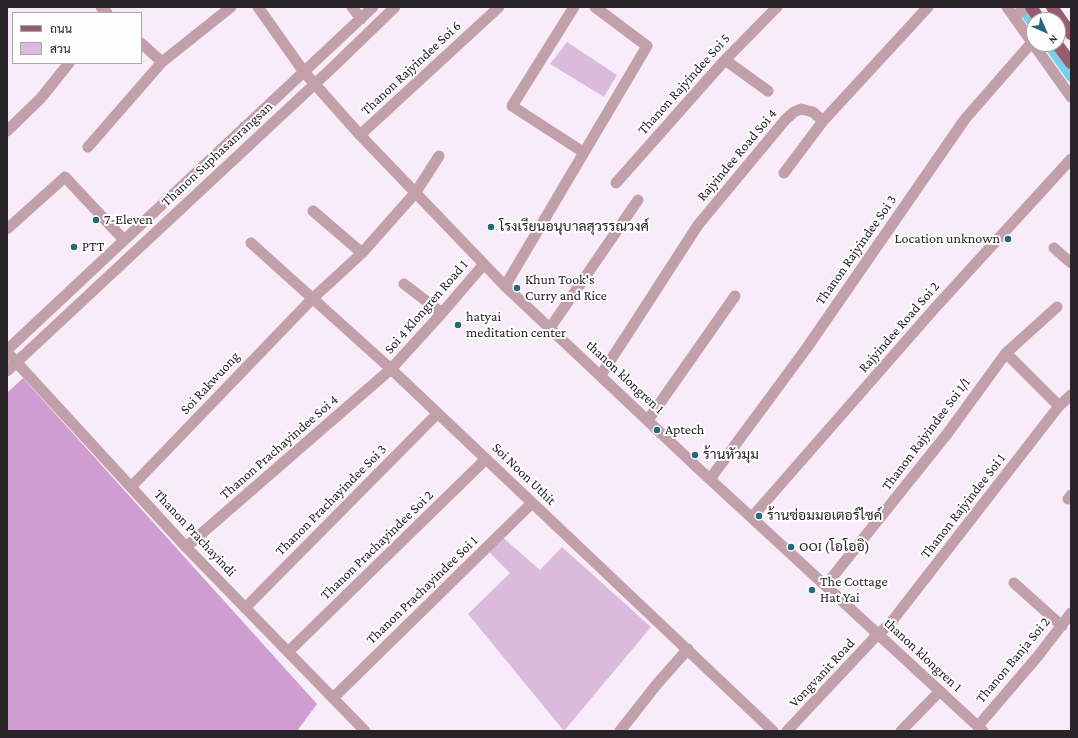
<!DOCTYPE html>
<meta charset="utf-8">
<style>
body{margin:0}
#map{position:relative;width:1078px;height:738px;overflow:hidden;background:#f9ecfa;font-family:"Crimson Pro",Sarabun,serif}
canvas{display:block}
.frame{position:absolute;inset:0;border:8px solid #272327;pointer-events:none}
.legend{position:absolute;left:12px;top:12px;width:130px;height:52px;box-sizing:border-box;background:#fefefe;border:1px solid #a8a6a8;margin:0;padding:5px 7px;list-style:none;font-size:12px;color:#272327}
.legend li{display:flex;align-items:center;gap:8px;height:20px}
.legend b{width:20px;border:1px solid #a8a6a8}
.north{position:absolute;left:1026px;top:12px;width:40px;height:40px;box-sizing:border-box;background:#fefefe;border:1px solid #a8a6a8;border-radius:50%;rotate:135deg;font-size:11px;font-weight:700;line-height:16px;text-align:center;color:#272327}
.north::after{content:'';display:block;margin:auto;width:14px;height:18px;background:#246879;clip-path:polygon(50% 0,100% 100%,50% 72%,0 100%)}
</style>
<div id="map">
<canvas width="1078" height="738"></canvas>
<div class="frame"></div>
<ul class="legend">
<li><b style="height:5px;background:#965d6e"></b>ถนน</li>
<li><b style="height:11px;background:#dbbbdc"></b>สวน</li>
</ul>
<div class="north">N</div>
</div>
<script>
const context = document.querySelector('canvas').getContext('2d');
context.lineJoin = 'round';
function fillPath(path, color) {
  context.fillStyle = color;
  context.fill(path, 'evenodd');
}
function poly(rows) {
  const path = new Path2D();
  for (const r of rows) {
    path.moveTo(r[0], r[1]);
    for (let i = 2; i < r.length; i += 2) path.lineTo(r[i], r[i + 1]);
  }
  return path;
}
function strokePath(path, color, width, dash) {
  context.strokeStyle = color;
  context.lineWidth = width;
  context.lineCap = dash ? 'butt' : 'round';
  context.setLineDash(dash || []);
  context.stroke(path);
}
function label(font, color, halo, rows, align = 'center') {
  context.font = font + ' "Crimson Pro",Sarabun,serif';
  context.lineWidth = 4;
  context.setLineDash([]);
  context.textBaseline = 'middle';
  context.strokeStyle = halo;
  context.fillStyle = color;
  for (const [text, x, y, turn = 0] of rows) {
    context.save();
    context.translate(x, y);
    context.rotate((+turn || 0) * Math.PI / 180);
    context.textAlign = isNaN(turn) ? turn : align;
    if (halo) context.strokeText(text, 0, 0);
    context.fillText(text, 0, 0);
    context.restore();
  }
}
const green = poly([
 [567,42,617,75,604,97,550,64],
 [500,535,540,570,562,547,651,627,564,731,468,614,510,573,489,552]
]);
const forest = poly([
 [23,378,317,704,297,731,7,731,7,393]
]);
const canal = poly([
 [1021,7,1034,25],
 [1048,44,1071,77]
]);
const minor = poly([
 [101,7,107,13],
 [258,7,304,72,360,135,505,286,701,471,983,731],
 [352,7,361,19],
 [574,7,512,106,583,152],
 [1007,7,1071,97],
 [1014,17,1026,7],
 [141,43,162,62],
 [725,60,768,91],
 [7,131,41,98,69,63],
 [360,135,499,7],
 [88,147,162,62,231,7],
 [784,173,823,121],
 [616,183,725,60,777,7],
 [313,211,362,253],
 [7,229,65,177,124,240],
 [251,243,391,369,773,731],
 [1054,248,1071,263],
 [404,284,442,313],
 [505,286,647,46,595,7],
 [550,328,638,200],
 [7,350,373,7],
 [7,352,186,547,365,731],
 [1006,353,1059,406],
 [7,371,332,68,395,7],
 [601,375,698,225,786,119,794,112,801,109,813,112,823,121,928,7],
 [648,420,735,296],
 [710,479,806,349,965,119,1034,40],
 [131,487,312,299,362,253,416,192,439,156],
 [1068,499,1071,495],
 [752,517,934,309,1071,159],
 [186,547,391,369,442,313,484,264],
 [1014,583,1062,626],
 [826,585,947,434,1006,353,1057,307],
 [245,608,437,414],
 [288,652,486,459],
 [333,698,532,503],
 [978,726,1038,656,1071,613],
 [620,731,657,684,688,649],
 [787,731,878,634,889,625,1059,406,1071,395],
 [901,731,940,691]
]);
const major = poly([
 [1031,7,1040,20],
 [1052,7,1071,34],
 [1057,44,1071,63]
]);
const markers = [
 [96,220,4,"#246879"],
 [491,227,4,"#246879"],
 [1008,239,4,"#246879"],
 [74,247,4,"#246879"],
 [517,288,4,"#246879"],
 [458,325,4,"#246879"],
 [657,430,4,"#246879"],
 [695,455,4,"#246879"],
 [759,516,4,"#246879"],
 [791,547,4,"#246879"],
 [812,590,4,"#246879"]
];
const streetNames = [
 ["Thanon Rajyindee Soi 6",411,68,-43],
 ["Thanon Rajyindee Soi 5",684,84,-48],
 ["Thanon Suphasanrangsan",217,154,-43],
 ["Rajyindee Road Soi 4",737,155,-50],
 ["Thanon Rajyindee Soi 3",856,250,-55],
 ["Soi 4 Klongren Road 1",426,307,-49],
 ["Rajyindee Road Soi 2",899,327,-49],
 ["thanon klongren 1",625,377,43],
 ["Soi Rakwuong",210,383,-47],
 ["Thanon Rajyindee Soi 1/1",926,434,-53],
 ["Thanon Prachayindee Soi 4",279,447,-41],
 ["Soi Noon Uthit",524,474,44],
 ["Thanon Prachayindee Soi 3",331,500,-45],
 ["Thanon Rajyindee Soi 1",963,506,-52],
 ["Thanon Prachayindi",195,533,47],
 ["Thanon Prachayindee Soi 2",377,545,-44],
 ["Thanon Prachayindee Soi 1",422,590,-44],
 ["thanon klongren 1",923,655,43],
 ["Thanon Banja Soi 2",1013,660,-50],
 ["Vongvanit Road",822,673,-47]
];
const poiNames = [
 ["7-Eleven",104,220],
 ["โรงเรียนอนุบาลสุวรรณวงศ์",499,227],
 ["Location unknown",1000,239,"right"],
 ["PTT",82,247],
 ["Khun Took's",525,280],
 ["Curry and Rice",525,296],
 ["hatyai",466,317],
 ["meditation center",466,333],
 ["Aptech",665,430],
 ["ร้านหัวมุม",703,455],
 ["ร้านซ่อมมอเตอร์ไซค์",767,516],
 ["OOI (โอโออิ)",799,547],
 ["The Cottage",820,582],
 ["Hat Yai",820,598]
];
fillPath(green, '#dbbbdc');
fillPath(forest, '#d09dd2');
strokePath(canal, '#76d0e9', 10);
strokePath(minor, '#c2a0a9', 11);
strokePath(major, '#965d6e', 12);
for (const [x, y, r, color] of markers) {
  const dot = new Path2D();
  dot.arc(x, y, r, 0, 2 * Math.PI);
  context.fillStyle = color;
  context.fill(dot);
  strokePath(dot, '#fefefe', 1.5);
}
label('14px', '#272327', '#fefefe', streetNames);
label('14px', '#272327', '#fefefe', poiNames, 'left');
</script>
